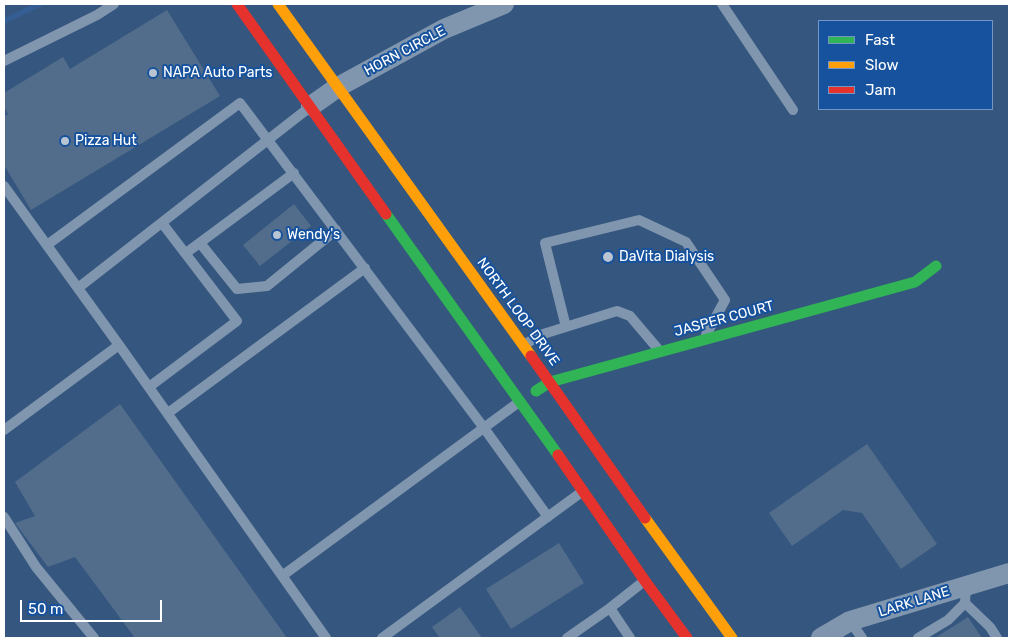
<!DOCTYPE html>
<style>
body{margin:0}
#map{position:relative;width:1013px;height:642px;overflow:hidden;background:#35567e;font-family:Rubik,sans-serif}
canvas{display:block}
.frame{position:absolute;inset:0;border:5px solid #fff;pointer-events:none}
.legend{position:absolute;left:818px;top:20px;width:175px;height:90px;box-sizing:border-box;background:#16529d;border:1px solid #7397c4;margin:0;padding:6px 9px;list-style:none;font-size:15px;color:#fff}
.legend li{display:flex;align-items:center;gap:10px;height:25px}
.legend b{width:25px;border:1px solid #7397c4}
.scale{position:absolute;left:20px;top:600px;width:142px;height:22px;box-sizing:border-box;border:2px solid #fff;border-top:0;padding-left:6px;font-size:15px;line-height:18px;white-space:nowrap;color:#fff;-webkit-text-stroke:4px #16529d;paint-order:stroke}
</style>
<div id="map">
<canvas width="1013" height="642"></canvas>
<div class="frame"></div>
<ul class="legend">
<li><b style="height:6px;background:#30b455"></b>Fast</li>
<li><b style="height:6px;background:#ff9f0a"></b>Slow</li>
<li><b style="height:6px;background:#e5322d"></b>Jam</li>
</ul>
<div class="scale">50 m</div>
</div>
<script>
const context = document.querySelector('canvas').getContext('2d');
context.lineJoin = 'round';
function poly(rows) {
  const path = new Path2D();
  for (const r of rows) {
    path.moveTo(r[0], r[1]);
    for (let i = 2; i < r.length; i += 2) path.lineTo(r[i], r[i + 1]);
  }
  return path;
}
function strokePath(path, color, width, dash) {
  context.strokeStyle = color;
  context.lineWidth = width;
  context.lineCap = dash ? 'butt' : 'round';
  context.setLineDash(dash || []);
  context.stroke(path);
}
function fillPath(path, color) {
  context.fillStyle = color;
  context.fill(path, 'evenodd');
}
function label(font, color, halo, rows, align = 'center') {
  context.font = font + ' Rubik,sans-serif';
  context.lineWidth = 4;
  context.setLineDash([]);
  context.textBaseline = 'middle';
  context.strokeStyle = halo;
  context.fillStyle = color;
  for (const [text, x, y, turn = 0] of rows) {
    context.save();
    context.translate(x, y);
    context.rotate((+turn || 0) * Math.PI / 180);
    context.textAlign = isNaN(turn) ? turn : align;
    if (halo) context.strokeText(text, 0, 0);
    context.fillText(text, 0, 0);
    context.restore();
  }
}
const stream = poly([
 [4,21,40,4]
]);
const building = poly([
 [167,10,220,96,31,210,4,165,4,117,8,114,4,107,4,93,63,57,70,69],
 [294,204,311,226,260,266,243,245],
 [120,404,287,638,204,638,203,637,200,638,135,638,75,557,48,567,15,523,35,516,15,482],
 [867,444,937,544,901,569,862,513,843,510,792,546,769,513],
 [559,543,584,583,511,629,486,589],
 [460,607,482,638,440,638,432,627],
 [968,617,982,638,935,638]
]);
const lane = poly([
 [722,4,793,110],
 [4,61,97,15,114,4],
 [4,186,119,345,326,638],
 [200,243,237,289,267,286,336,230],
 [47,245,240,103,484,428,548,517],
 [186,253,294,173],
 [78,288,310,107],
 [566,327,545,243,639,220,686,242,725,300,706,335],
 [524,345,540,335,617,311,630,316,658,349],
 [149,387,237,321,162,223],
 [168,413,365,268],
 [4,430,119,345],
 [4,517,36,567,94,638],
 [282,576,519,402],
 [965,603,990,627,997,638],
 [850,621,862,638],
 [382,638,583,491],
 [567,638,610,608],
 [630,638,610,608,643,582],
 [918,638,948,620,965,603,966,587]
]);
const street = poly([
 [311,106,338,87,444,29,504,4],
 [821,638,850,621,1009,573]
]);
const fast = poly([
 [386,214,558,455],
 [536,391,550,382,915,282,936,266]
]);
const slow = poly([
 [278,4,531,356],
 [645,518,732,638]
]);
const jam = poly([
 [237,4,386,214],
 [531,356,645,518],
 [558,455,645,581,687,638]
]);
const markers = [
 [153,73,5,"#b8c4d2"],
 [65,141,5,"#b8c4d2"],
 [277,235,5,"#b8c4d2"],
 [608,257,6,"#b8c4d2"]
];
const streetNames = [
 ["HORN CIRCLE",405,51,-28],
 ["NORTH LOOP DRIVE",518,312,54],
 ["JASPER COURT",724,319,-15],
 ["LARK LANE",914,602,-17]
];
const poiNames = [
 ["NAPA Auto Parts",163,73],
 ["Pizza Hut",75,141],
 ["Wendy's",287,235],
 ["DaVita Dialysis",619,257]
];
strokePath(stream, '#345e94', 5.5);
fillPath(building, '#526d8c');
strokePath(lane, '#8096af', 10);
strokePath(street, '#8096af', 20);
strokePath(fast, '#30b455', 11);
strokePath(slow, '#ff9f0a', 11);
strokePath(jam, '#e5322d', 11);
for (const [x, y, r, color] of markers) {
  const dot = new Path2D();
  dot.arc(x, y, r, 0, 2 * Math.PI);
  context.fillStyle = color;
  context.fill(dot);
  strokePath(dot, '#16529d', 2);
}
label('14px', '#fff', '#16529d', streetNames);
label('14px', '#fff', '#16529d', poiNames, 'left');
</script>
